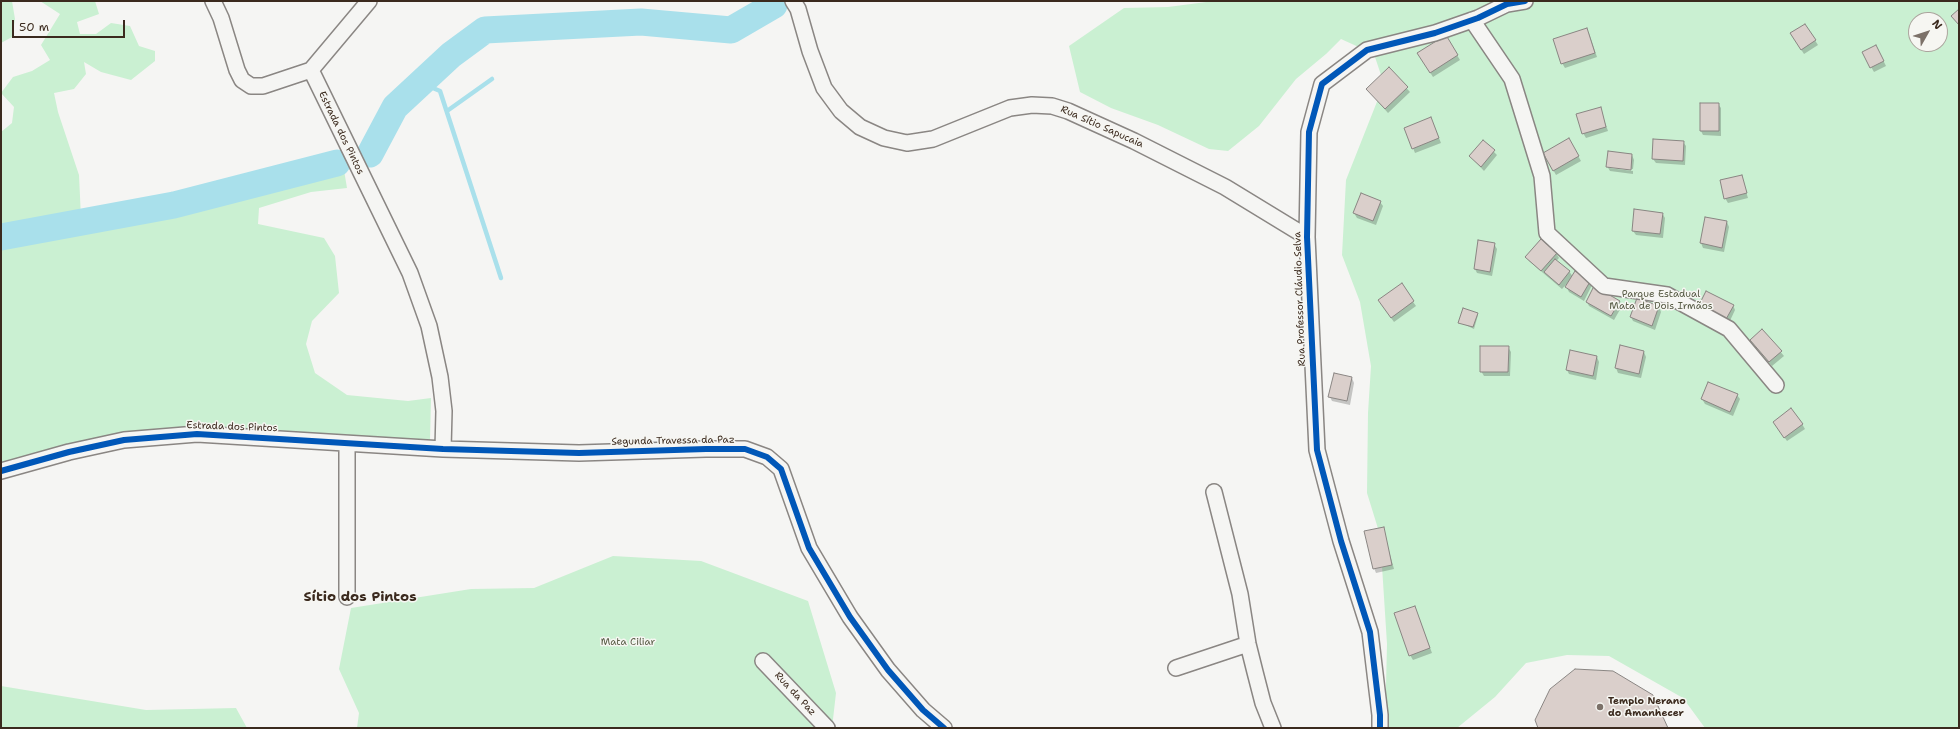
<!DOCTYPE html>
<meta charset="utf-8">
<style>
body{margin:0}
#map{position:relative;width:1960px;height:729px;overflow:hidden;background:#f5f5f3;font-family:"Shantell Sans",sans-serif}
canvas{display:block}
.frame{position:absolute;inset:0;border:2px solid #3b2a1e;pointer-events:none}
.north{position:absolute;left:1908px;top:12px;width:40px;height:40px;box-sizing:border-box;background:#f6f6f2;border:1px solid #aba49d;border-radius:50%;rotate:51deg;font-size:11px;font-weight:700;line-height:16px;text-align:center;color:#3b2a1e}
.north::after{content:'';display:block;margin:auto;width:14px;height:18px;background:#7c7169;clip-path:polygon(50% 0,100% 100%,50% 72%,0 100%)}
.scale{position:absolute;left:12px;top:20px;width:113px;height:18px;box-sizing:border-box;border:2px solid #3b2a1e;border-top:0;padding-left:5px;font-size:12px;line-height:14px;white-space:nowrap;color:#3b2a1e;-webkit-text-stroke:3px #f6f6f2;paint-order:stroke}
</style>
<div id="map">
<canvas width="1960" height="729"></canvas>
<div class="frame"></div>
<div class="north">N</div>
<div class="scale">50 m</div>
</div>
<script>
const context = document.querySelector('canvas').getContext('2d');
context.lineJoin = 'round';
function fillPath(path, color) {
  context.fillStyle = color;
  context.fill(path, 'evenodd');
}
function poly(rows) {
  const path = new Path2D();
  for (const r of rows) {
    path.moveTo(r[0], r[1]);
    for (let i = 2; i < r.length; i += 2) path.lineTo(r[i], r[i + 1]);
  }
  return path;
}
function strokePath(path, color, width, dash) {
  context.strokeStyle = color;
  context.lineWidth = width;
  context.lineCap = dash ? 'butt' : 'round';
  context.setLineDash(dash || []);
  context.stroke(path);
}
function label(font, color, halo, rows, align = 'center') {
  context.font = font + ' "Shantell Sans",sans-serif';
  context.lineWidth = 3;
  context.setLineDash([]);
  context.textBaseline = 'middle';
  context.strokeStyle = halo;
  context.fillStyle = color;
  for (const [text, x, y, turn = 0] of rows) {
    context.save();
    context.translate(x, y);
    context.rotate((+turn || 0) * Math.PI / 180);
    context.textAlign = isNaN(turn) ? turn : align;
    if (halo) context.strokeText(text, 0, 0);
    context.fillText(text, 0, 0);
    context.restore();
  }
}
const green = poly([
 [1,1,12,1,15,19,12,37,1,43],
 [40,1,95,1,99,14,77,22,80,34,96,34,111,23,130,26,139,46,155,51,155,61,131,80,101,72,84,62,86,74,74,89,54,93,58,112,79,175,81,218,188,196,339,158,344,170,347,188,311,192,259,208,258,224,324,238,335,256,339,293,312,321,306,344,315,373,347,395,408,401,431,398,430,441,215,428,119,433,36,453,1,465,1,132,12,123,14,107,1,93,13,77,32,71,50,60,41,45,60,14],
 [1214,1,1959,1,1959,728,1705,728,1683,698,1609,656,1567,655,1526,663,1495,697,1457,728,1385,728,1387,644,1380,535,1367,493,1368,413,1371,366,1360,302,1342,255,1346,180,1384,84,1374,54,1341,39,1326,54,1296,79,1259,126,1228,151,1209,149,1158,125,1111,108,1080,92,1069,46,1124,8,1168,7],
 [1916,20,1940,20,1940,44,1916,44],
 [613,556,701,561,808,601,836,693,832,728,357,728,359,713,339,669,351,608,471,589,534,588],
 [1,686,146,710,236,708,247,728,1,728]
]);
const shadow = poly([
 [1805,25,1818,45,1804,54,1791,34],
 [1589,33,1597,57,1565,68,1562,63],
 [1876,46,1886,66,1874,72,1863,53],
 [1457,55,1460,60,1433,77,1421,58],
 [1389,69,1410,92,1388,113,1367,89],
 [1718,104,1721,108,1721,136,1703,135,1701,131],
 [1600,108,1608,131,1586,138,1583,133],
 [1433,123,1441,143,1415,153,1413,148],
 [1569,140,1581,161,1556,175,1544,153],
 [1483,141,1497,155,1484,171,1470,156],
 [1683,142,1686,146,1685,165,1656,163,1653,159],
 [1632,155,1634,160,1633,169,1609,166,1609,168,1633,171,1633,174,1610,171,1607,166],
 [1741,176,1748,198,1728,203,1725,198],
 [1380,202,1383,206,1376,225,1357,218,1354,213],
 [1662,213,1665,218,1663,238,1636,235,1633,231],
 [1727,222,1729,227,1724,252,1703,248,1701,243],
 [1494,244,1497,249,1492,276,1477,273,1475,269],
 [1556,253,1559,258,1556,261,1569,271,1573,277,1590,281,1592,285,1584,301,1569,292,1567,288,1572,278,1562,289,1529,261,1527,257],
 [1401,285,1416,306,1394,322,1382,305],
 [1638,299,1659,307,1661,312,1655,330,1633,321,1631,317],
 [1587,302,1619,302,1622,306,1614,320,1589,306],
 [1733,305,1735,310,1728,325,1699,307],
 [1477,313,1478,315,1474,329,1459,322],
 [1762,330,1784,356,1772,366,1751,340],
 [1508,347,1511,352,1510,376,1484,376,1481,371],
 [1644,352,1646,357,1641,378,1618,373,1616,368],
 [1597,357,1599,362,1596,380,1569,374,1567,370],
 [1352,378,1354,383,1350,405,1332,401,1330,397],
 [1737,395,1740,399,1733,416,1705,404,1702,399],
 [1802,424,1805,429,1787,441,1777,427],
 [1383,529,1394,569,1376,573,1374,568],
 [1415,607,1432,653,1413,660,1410,655]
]);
const stream = poly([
 [421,83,440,91,501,278],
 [447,111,492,79]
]);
const river = poly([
 [370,154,395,107,451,55,485,30,641,22,731,30,774,5],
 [1,237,174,205,337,163]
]);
const building = poly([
 [1959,9,1959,25,1951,16,1959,9],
 [1805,24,1816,40,1801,50,1790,33,1805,24],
 [1587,28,1595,53,1561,64,1553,39,1587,28],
 [1446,35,1458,55,1430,73,1417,53,1446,35],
 [1876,45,1884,61,1870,68,1862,52,1876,45],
 [1389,67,1408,87,1385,109,1366,89,1389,67],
 [1700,103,1719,103,1719,131,1700,131,1700,103],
 [1601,107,1606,127,1582,134,1576,114,1601,107],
 [1431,117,1439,138,1412,149,1404,128,1431,117],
 [1569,138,1579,156,1553,171,1543,153,1569,138],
 [1653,139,1684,141,1683,161,1652,159,1653,139],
 [1483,140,1495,150,1481,167,1469,156,1483,140],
 [1608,151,1632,154,1631,170,1606,167,1608,151],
 [1742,175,1747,193,1724,199,1720,180,1742,175],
 [1361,193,1381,201,1373,221,1353,213,1361,193],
 [1634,209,1663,213,1660,234,1632,231,1634,209],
 [1705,217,1727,221,1722,248,1700,243,1705,217],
 [1541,239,1557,253,1541,271,1525,257,1541,239],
 [1478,240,1495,243,1490,272,1474,269,1478,240],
 [1555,259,1570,271,1559,285,1544,272,1555,259],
 [1575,271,1591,280,1581,297,1565,287,1575,271],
 [1402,283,1414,301,1391,318,1378,300,1402,283],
 [1594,286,1620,301,1611,316,1586,302,1594,286],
 [1706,291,1734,305,1725,321,1698,307,1706,291],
 [1637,298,1659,306,1652,326,1630,317,1637,298],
 [1463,308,1478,313,1473,327,1458,323,1463,308],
 [1762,329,1782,351,1769,362,1750,340,1762,329],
 [1620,345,1644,351,1639,374,1615,368,1620,345],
 [1480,346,1509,346,1508,372,1480,372,1480,346],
 [1570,350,1597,356,1593,376,1566,370,1570,350],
 [1334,373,1352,377,1347,401,1328,397,1334,373],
 [1708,382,1738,394,1730,412,1701,399,1708,382],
 [1791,408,1803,424,1784,438,1773,422,1791,408],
 [1384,527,1392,565,1373,569,1364,531,1384,527],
 [1415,606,1430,648,1409,656,1394,613,1415,606],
 [1575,669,1613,671,1653,695,1668,728,1538,728,1535,720,1550,689,1575,669]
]);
const minor = poly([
 [213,1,221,18,237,70,242,80,251,86,263,86,311,70],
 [369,1,311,70,410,273,429,326,440,377,444,411,443,449],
 [793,1,798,9,810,51,824,88,841,111,860,127,884,138,907,143,933,139,1010,108,1032,105,1052,106,1068,111,1134,141,1225,187,1307,237],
 [1472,20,1512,79,1542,176,1547,233,1604,286,1667,295,1729,329,1776,385],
 [1,471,69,452,124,440,197,434,443,449,579,453,706,449,745,449,767,457,781,469,809,548,850,617,888,670,923,710,944,728],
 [1214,492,1240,594,1248,644,1255,672,1263,703,1273,728],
 [347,597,347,444],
 [763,661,827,728],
 [1176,668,1248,644],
 [1380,728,1380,715,1370,632,1341,541,1317,450,1307,237,1309,132,1322,84,1367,50,1435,33,1478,18,1507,4,1525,1]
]);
const cycleway = poly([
 [1,471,69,452,124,440,197,434,443,449,579,453,706,449,745,449,767,457,781,469,809,548,850,617,888,670,923,710,944,728],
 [1380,728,1380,715,1370,632,1341,541,1317,450,1307,237,1309,132,1322,84,1367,50,1435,33,1478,18,1507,4,1525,1]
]);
const markers = [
 [1600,707,4,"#7c7169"]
];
const streetNames = [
 ["Rua Sítio Sapucaia",1102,127,24],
 ["Estrada dos Pintos",341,133,64],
 ["Rua Professor Cláudio Selva",1300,299,-92],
 ["Estrada dos Pintos",232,427,2],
 ["Segunda Travessa da Paz",673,441,-1],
 ["Rua da Paz",795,694,47]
];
const parkNames = [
 ["Parque Estadual",1661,294],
 ["Mata de Dois Irmãos",1661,306],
 ["Mata Ciliar",628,642]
];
const poiNames = [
 ["Templo Nerano",1608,701],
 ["do Amanhecer",1608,713]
];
const districtNames = [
 ["Sítio dos Pintos",360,597]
];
fillPath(green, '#caf0d2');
fillPath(shadow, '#0003');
strokePath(stream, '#a9e0eb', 4.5);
strokePath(river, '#a9e0eb', 27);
fillPath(building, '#dacfcb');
strokePath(building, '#8a8683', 1);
strokePath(minor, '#8a8683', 18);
strokePath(minor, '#f5f5f3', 15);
strokePath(cycleway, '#0057b8', 6);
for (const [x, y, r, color] of markers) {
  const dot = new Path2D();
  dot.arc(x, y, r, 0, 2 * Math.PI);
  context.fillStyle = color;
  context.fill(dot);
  strokePath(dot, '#f6f6f2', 1.5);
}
label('10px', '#3b2a1e', '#f6f6f2', streetNames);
label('10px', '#565a44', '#f6f6f2', parkNames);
label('bold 10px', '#3b2a1e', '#f6f6f2', poiNames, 'left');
label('bold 14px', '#3b2a1e', '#f6f6f2', districtNames);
</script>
